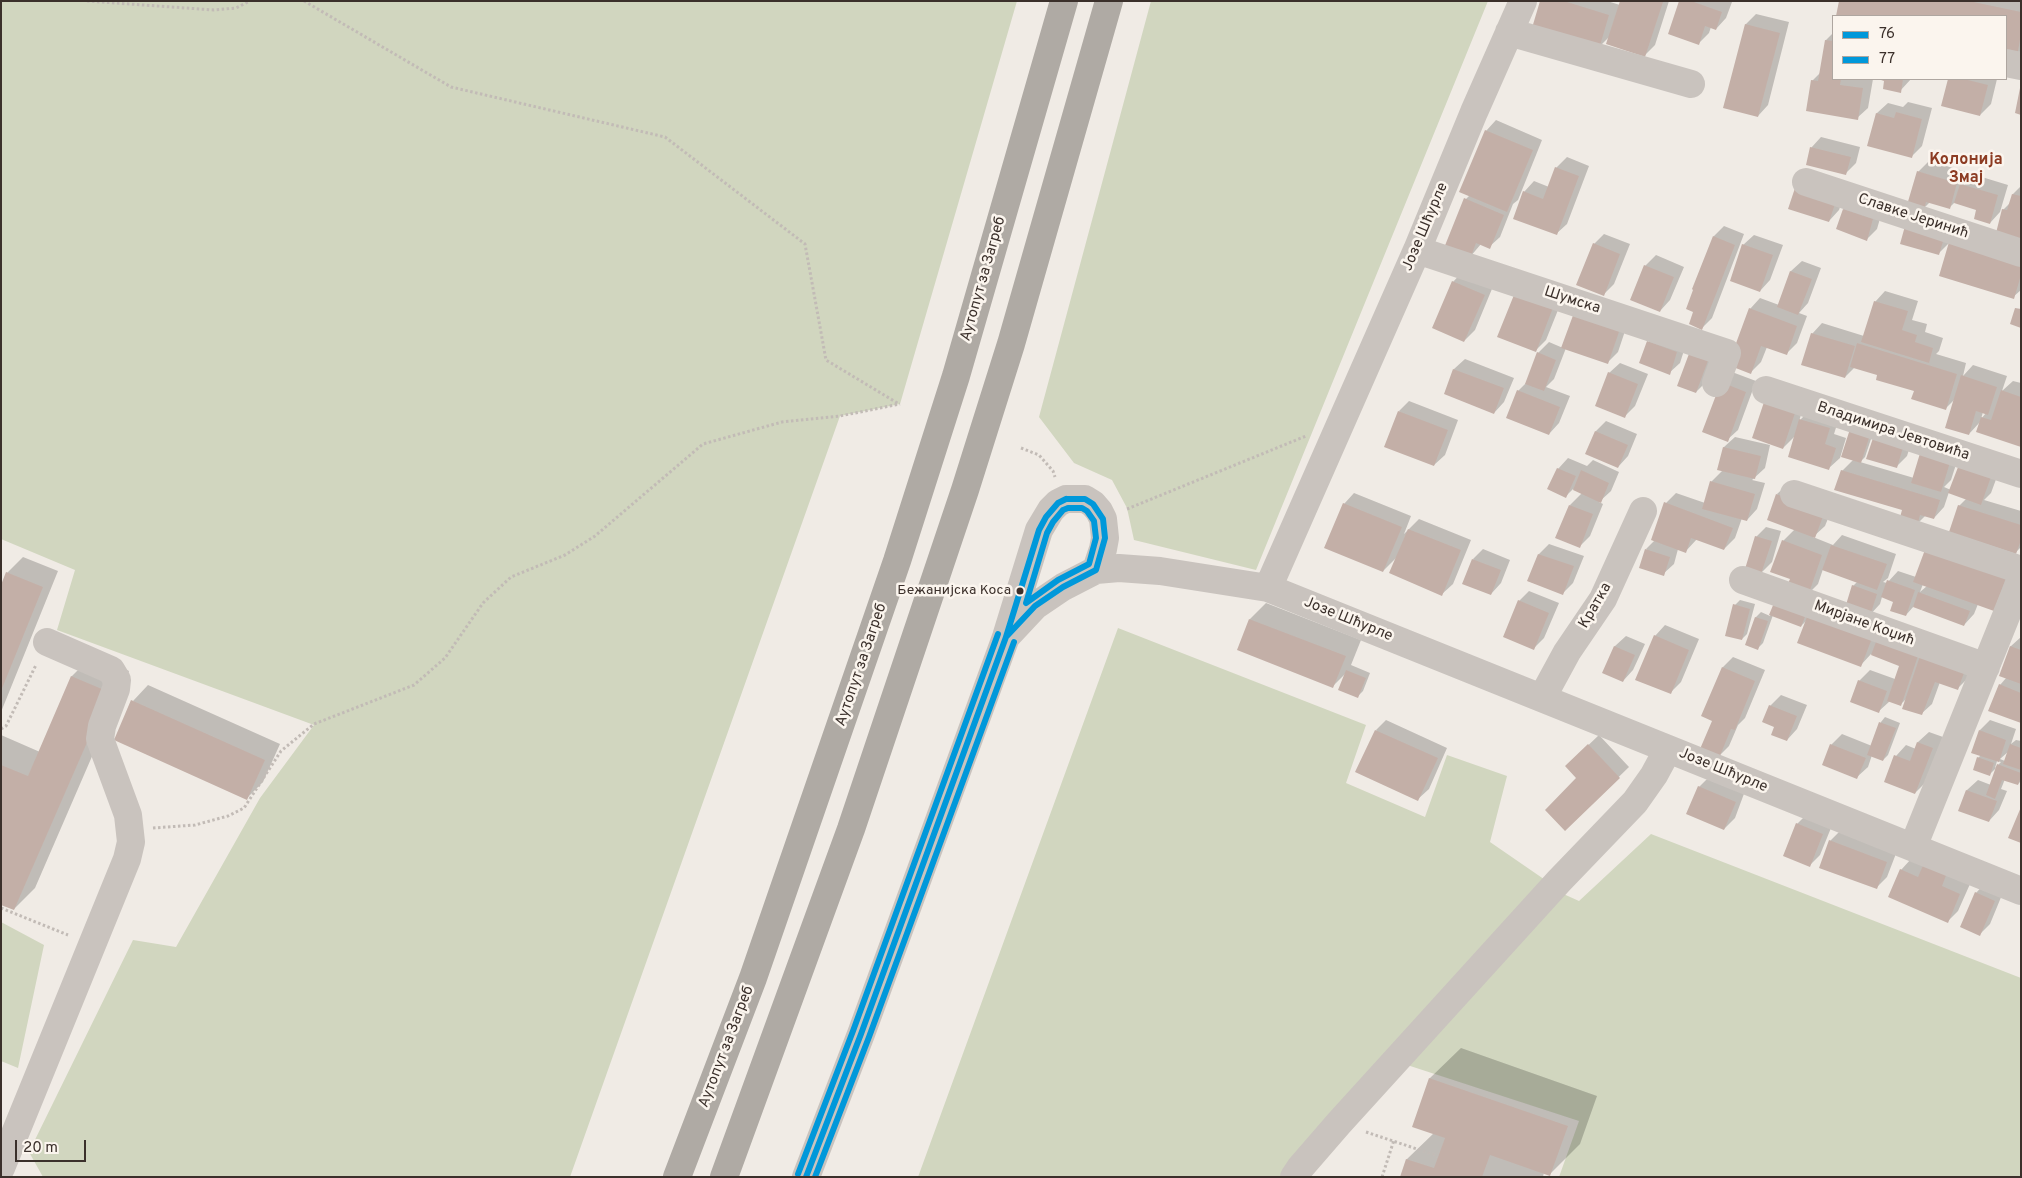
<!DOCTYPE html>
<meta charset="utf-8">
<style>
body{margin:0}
#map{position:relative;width:2022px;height:1178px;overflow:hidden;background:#f0ebe5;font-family:Overpass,sans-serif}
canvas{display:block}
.frame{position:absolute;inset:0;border:2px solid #3b302b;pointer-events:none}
.legend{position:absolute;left:1832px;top:15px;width:175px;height:65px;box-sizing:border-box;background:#fbf5ee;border:1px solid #aea6a0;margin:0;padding:6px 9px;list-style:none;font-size:15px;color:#3b302b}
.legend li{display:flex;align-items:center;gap:10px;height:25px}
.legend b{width:25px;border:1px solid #aea6a0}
.scale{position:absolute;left:15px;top:1140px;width:71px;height:22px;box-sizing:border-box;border:2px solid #3b302b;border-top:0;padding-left:6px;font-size:15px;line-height:18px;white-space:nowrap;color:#3b302b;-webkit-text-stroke:4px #fbf5ee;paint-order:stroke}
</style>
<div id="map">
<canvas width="2022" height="1178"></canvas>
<div class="frame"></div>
<ul class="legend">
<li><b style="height:6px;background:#0098da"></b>76</li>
<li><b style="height:6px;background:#0098da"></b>77</li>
</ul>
<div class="scale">20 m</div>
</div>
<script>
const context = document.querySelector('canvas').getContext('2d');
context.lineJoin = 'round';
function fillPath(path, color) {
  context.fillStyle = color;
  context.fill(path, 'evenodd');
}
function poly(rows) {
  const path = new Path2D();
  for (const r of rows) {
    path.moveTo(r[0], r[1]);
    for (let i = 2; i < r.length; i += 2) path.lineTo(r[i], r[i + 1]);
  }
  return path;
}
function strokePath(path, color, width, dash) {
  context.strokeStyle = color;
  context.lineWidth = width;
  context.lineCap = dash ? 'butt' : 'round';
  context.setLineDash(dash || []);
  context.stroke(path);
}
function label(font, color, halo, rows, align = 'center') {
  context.font = font + ' Overpass,sans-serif';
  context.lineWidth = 5;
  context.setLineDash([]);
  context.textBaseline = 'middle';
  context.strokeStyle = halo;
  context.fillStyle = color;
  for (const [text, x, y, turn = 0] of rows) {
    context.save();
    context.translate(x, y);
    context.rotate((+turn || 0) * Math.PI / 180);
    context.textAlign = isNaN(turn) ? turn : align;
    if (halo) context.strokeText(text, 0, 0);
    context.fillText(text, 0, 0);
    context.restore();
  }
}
const green = poly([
 [1,1,1017,1,900,404,840,416,570,1177,43,1177,29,1152,133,940,176,947,260,798,314,725,57,630,75,570,1,539],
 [1151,1,1488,1,1256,570,1134,540,1127,508,1112,480,1074,463,1039,417],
 [1118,628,1366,725,1346,783,1425,817,1447,755,1507,776,1490,842,1551,884,1289,1177,918,1177],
 [1651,834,2021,978,2021,1177,1559,1177,1579,1121,1401,1063,1559,892,1579,901],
 [1,922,44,945,18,1068,1,1061]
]);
const shadow = poly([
 [1542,1,1607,1,1620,5,1622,1,1669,1,1655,45,1645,55,1611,35,1599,47],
 [1680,1,1731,1,1732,2,1726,18,1716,29,1711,27,1709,33,1698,44],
 [1840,1,2021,1,2021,51,2016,55,2006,53,2006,16,1837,16],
 [1756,14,1789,22,1768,105,1758,116,1724,107,1746,24],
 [1833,33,1833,79,1873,79,1868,108,1857,118,1812,81,1821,72,1826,40],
 [1879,79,1911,79,1900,91,1885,80],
 [1949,79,1997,79,1991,104,1980,115,1942,105],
 [1908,102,1932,108,1922,146,1912,156,1869,145,1877,113,1888,103,1903,107],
 [1496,120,1542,140,1518,200,1513,204,1500,237,1489,247,1481,244,1470,257,1466,199,1470,195,1486,131],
 [1821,137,1860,147,1856,163,1846,173,1811,148],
 [1567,157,1589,166,1567,224,1556,234,1524,192,1534,181,1549,187,1556,168],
 [1929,161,1967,172,1964,181,1972,174,2008,185,2000,212,1990,223,1978,209,1955,202,1949,208,1930,202,1923,209,1918,172],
 [1797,185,1847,188,1839,210,1829,221],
 [2021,186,2021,239,2003,210,2011,202,2013,194],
 [1855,199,1883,208,1877,229,1867,239,1838,228,1844,209],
 [1724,226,1744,234,1712,318,1702,328,1714,236],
 [1906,227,1949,243,1938,254],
 [1604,234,1630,244,1614,284,1603,295,1594,244],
 [1754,235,1783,245,1770,280,1760,291,1743,245],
 [2021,251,2021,290,2013,297],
 [1656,255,1684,267,1670,300,1660,311,1645,266],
 [1802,261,1821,268,1808,303,1799,313,1807,316,1797,343,1786,354,1767,347,1761,362,1751,372,1750,309,1760,298,1779,305,1791,271],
 [1463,271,1494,284,1475,330,1464,341,1453,282],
 [1517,291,1564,295,1546,340,1536,350],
 [1885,291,1918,301,1912,320,1927,324,1925,332,1943,338,1939,351,1936,354,1966,363,1963,376,1973,365,2007,376,2002,391,2013,381,2021,383,2021,445,1980,422,1969,434,1955,399,1946,408,1915,390,1879,374,1855,367,1845,377,1812,334,1822,323,1864,336,1875,302],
 [1983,412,1986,413,1981,419],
 [1630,316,1618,352,1607,363,1566,348,1554,379,1546,387,1570,396,1559,423,1549,434,1518,391,1528,381,1538,353,1549,342,1563,348],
 [1649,341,1687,341,1680,363,1669,373,1641,363],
 [1719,348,1707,381,1696,392,1679,385],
 [1465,359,1514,378,1504,402,1494,413,1445,393,1454,369],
 [1620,363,1648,374,1635,406,1625,416,1609,373],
 [1732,372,1756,381,1738,430,1727,440,1722,383],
 [1409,401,1458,420,1445,455,1434,465,1399,411],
 [1805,403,1799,421,1811,409,1839,418,1834,434,1846,438,1840,458,1829,468,1796,435,1783,448,1753,437],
 [1606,421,1637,434,1628,456,1618,467,1587,453,1596,431],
 [1874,430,1865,457,1860,462,1914,478,1961,449,1951,480,1944,487,1951,490,2002,463,1991,493,1984,500,2021,511,2021,547,2016,552,1959,506,1967,498,1949,492,1944,507,1934,518,1926,515,1916,525,1903,509,1842,471,1853,460],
 [1914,434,1907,456,1896,467,1868,458],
 [1735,437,1770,445,1765,468,1752,480,1765,483,1757,509,1747,520,1742,518,1735,538,1724,549,1697,539,1685,552,1678,549,1674,564,1663,574,1646,549,1655,540,1666,503,1676,493,1705,503,1711,482,1723,470,1724,447],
 [1568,458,1587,466,1593,460,1619,472,1611,491,1599,502,1603,504,1590,536,1579,547,1570,505,1582,493,1573,489,1566,496,1558,469],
 [1788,484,1835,501,1825,526,1813,537,1833,545,1842,535,1896,554,1888,578,1883,582,1887,583,1898,571,1916,577,2017,564,2004,599,1978,604,1974,614,1964,625,1914,606,1906,615,1895,601,1882,597,1880,604,1868,617,1976,656,1968,678,1957,689,1940,682,1932,704,1921,714,1907,698,1900,705,1890,701,1879,711,1859,681,1870,670,1895,679,1900,665,1871,654,1860,666,1807,620,1801,626,1773,615,1763,643,1758,648,1747,644,1756,617,1761,612,1770,616,1777,598,1792,578,1783,541,1795,529,1777,494],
 [1823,569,1858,581,1853,586,1846,608,1807,595,1818,584],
 [1923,584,1927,586,1920,592],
 [1354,493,1411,516,1404,534,1419,519,1471,540,1453,584,1442,594,1398,556,1383,571,1344,504],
 [1766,527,1781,531,1772,562,1761,573,1756,537],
 [1549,544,1584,556,1573,583,1563,593,1528,581,1539,554],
 [1483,549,1510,560,1501,583,1491,594,1473,559],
 [23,557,58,571,1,712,1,589,7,573],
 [1529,591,1559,603,1544,638,1534,648,1519,601],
 [1740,600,1755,604,1747,634,1742,639,1735,605],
 [1266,603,1361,640,1351,665,1370,673,1363,691,1358,696,1346,673,1333,686,1238,649,1250,619],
 [1665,625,1699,639,1681,682,1670,693,1655,636],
 [1626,636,1645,644,1633,670,1623,681,1604,672,1615,646],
 [2021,637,2021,722,2000,685,2007,677,2001,675,2011,646],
 [93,655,129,671,35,888,14,909,1,903,1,735,40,752,72,676],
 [1733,657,1765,670,1745,718,1738,725,1729,746,1719,756,1714,720,1723,667],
 [148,685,280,744,263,782,247,798,133,701],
 [1781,695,1807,705,1797,729,1787,740,1776,726,1770,706],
 [1885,717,1900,723,1888,755,1883,760,1872,755,1868,767,1857,777,1831,745,1842,734,1872,746,1881,722],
 [1386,720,1447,748,1429,789,1418,799,1376,730],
 [1990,720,2016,729,2011,744,2016,740,2021,741,2021,781,2018,784,2005,779,2001,789,2007,791,1999,810,1989,821,1960,810,1967,790,1978,780,1991,785,1997,767,1990,774,1978,758,1981,755,1980,730],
 [2009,751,2005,761,2000,759],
 [1997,761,2001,762,1995,768],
 [1929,732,1943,737,1926,782,1915,793,1896,756,1906,745,1916,749,1918,742],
 [1599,735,1629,767,1565,829,1578,778,1578,755],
 [1710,776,1745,791,1735,818,1724,829,1699,787],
 [1808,813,1833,823,1820,855,1810,865,1797,824],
 [1841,830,1897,851,1887,877,1876,888,1830,841],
 [1911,859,1970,884,1958,911,1948,921,1901,870],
 [1986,882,2004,890,1990,924,1980,934,1976,893],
 [1461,1048,1597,1096,1580,1144,1550,1174,1544,1172,1543,1177,1401,1177,1407,1159,1434,1133,1414,1126,1430,1078]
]);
const building = poly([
 [1540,1,1564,1,1609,15,1599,49,1532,28],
 [1620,1,1663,2,1645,57,1606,44],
 [1679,1,1691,1,1722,12,1716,30,1705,26,1699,45,1668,34],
 [1839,1,1969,1,2021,12,2021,34,2017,57,2006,54,2006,16,1836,16],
 [1745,24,1780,33,1758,117,1723,108],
 [1825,40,1833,41,1833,79,1841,79,1840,85,1863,88,1858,120,1806,111,1811,80,1818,81],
 [1878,79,1903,79,1901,93,1883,89,1884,81],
 [1948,79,1964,79,1988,85,1980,116,1941,106],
 [2020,88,2021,88,2021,115,2015,113],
 [1896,112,1922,119,1912,158,1867,146,1876,113,1894,118],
 [1485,130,1533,150,1507,212,1459,192],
 [1810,147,1851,157,1846,175,1806,165],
 [1555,167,1579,176,1557,235,1513,219,1523,191,1543,199],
 [1917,171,1957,183,1950,209,1926,202,1924,210,1907,205],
 [1960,184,1998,195,1990,224,1974,219,1976,210,1954,203],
 [1796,185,1837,198,1829,222,1788,209],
 [2012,194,2021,196,2021,240,1996,233,2002,209,2007,210],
 [1464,198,1504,215,1490,249,1476,243,1470,259,1444,248],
 [1843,209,1873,219,1867,241,1836,229],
 [1905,226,1944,238,1939,255,1900,244],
 [1713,236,1735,245,1702,330,1689,324,1693,312,1686,309,1693,290,1692,289],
 [1949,242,2021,264,2021,275,2014,299,1939,276],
 [1593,243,1620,254,1604,296,1576,285],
 [1742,244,1773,255,1760,292,1730,281],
 [1644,265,1674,277,1660,312,1630,300],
 [1790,271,1812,279,1798,315,1777,307],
 [1452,281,1485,295,1464,342,1432,328],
 [1516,290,1554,305,1536,352,1497,337],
 [1874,301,1908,311,1902,330,1917,335,1915,342,1933,348,1929,363,1861,342],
 [1749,308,1797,326,1787,355,1761,346,1751,374,1728,365],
 [2015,308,2021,309,2021,328,2010,324],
 [1575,310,1621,326,1608,364,1561,348],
 [1811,333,1855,346,1845,378,1801,365],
 [1647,341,1677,352,1670,375,1639,363],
 [1857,343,1957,374,1946,410,1911,399,1914,391,1876,380,1877,375,1850,367],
 [1690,351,1709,358,1696,393,1677,386],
 [1537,352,1556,360,1544,391,1525,384],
 [1453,369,1504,388,1494,414,1444,394],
 [1608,372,1638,384,1625,418,1595,406],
 [1961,375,1997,387,1988,415,1976,411,1969,435,1945,428],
 [1721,382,1746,392,1728,442,1702,432],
 [1517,390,1560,407,1549,435,1506,418],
 [2001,390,2021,397,2021,447,1976,432,1981,417,1991,420],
 [1764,402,1795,413,1783,449,1752,438],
 [1398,411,1448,430,1434,466,1384,447],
 [1799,419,1830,428,1825,444,1836,448,1829,470,1788,457],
 [1850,429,1870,435,1861,463,1841,457],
 [1595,431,1628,445,1618,468,1585,454],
 [1874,435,1904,444,1897,468,1866,459],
 [1723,447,1761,456,1755,479,1717,470],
 [1921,450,1951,459,1941,492,1911,483],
 [1960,462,1992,474,1981,505,1948,493],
 [1557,468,1576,476,1566,498,1547,489],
 [1581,470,1609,483,1601,503,1573,490],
 [1841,470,1940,500,1934,519,1920,515,1917,527,1899,521,1902,510,1834,490],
 [1710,481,1755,494,1747,521,1702,509],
 [1776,494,1825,511,1815,538,1767,520],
 [1664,502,1733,528,1724,550,1691,538,1686,553,1651,540],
 [1343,503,1402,527,1383,572,1324,548],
 [1569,505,1593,514,1580,548,1555,538],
 [1958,505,2021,525,2021,540,2016,554,1949,532],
 [1408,529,1461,550,1442,596,1389,573],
 [1755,536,1772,541,1761,574,1745,569],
 [1782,540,1822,555,1808,596,1786,588,1790,579,1770,572],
 [1831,545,1887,564,1877,590,1822,570],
 [1926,547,2007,575,1994,611,1913,582],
 [1645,549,1670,557,1664,576,1639,568],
 [1538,554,1574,566,1563,595,1527,581],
 [1472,559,1501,570,1491,595,1462,584],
 [6,572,43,587,1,691,1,585],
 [1887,580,1915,590,1906,616,1890,611,1893,602,1881,597],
 [1852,585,1877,594,1870,616,1845,608],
 [1918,592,1970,611,1964,626,1913,607],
 [1776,598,1808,609,1801,627,1769,615],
 [1518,600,1549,613,1534,650,1503,637],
 [1733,604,1750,609,1742,640,1725,636],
 [1810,609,1874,633,1861,667,1797,643],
 [1755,617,1768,621,1758,650,1745,645],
 [1249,619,1346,656,1333,688,1237,650],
 [1879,634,1920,650,1901,706,1887,701,1899,666,1871,655],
 [1654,635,1689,650,1671,694,1635,680],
 [1614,646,1635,655,1623,682,1602,673],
 [2010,646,2021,650,2021,684,1999,676],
 [1922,650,1966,667,1958,690,1935,682,1922,715,1902,709],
 [1722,667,1755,681,1735,730,1731,729,1719,758,1700,749,1712,721,1701,716],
 [1346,670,1366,678,1358,698,1338,690],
 [71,676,109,692,14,910,1,905,1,765,28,776],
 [1858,680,1887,691,1879,713,1850,702],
 [1999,684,2021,693,2021,723,1988,711],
 [131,700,265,760,247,800,114,740],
 [1769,705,1797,716,1787,741,1771,735,1774,727,1762,722],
 [1879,722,1896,728,1883,761,1867,755],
 [1375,730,1438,758,1418,801,1355,772],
 [1979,730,2006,740,1999,762,1971,753],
 [1917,742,1933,748,1915,794,1884,782,1894,755,1910,761],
 [1588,744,1620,778,1565,831,1545,810,1576,778,1565,766],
 [1830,744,1866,758,1857,779,1822,765],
 [2010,744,2021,748,2021,770,2003,764],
 [1977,757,1994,763,1990,776,1973,770],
 [1997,764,2021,773,2021,777,2018,785,2002,780,1995,799,1986,795],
 [1698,786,1736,802,1724,830,1686,814],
 [1966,790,1997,801,1989,822,1958,811],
 [2021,807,2021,843,2008,838],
 [1796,823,1823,834,1810,867,1783,856],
 [1829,840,1887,862,1877,889,1819,868],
 [1924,863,1947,873,1942,886,1960,894,1948,923,1888,897,1900,869,1918,877],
 [1975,892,1995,901,1980,936,1960,927],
 [1429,1078,1568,1126,1550,1176,1490,1155,1482,1177,1400,1177,1406,1159,1434,1168,1445,1138,1412,1127]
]);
const path = poly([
 [87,1,214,10,236,8,250,1],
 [304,1,451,87,665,137,805,244,826,360,899,404],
 [1021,448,1039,455,1053,471,1055,477],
 [1127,509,1306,436],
 [1,729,6,726,36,665],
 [153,828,195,825,228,816,244,808,281,751,314,724,414,685,445,658,483,603,511,577,565,555,595,536,703,444,782,422,840,416,900,404],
 [1,908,68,935],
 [1366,1132,1438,1156],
 [1382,1177,1394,1140]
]);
const minor = poly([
 [1509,32,1691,84],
 [2006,63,2021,66],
 [1806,182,2021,253],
 [1417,250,1727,353,1716,383],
 [1766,390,2021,474],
 [1794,494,2021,570],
 [1743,580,1986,667],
 [1268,588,1417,250,1474,112,1523,1],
 [1006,637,1035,606,1063,587,1096,570,1119,568,1160,571,1268,588,2021,891],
 [1542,698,1567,652,1603,599,1643,511],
 [1913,847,2021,579],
 [1,1168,127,859,131,842,128,815,100,739,102,726,116,689,117,680,111,670,47,642],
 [806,1177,861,1034,1006,637,1039,530,1051,510,1058,503,1066,499,1085,499,1093,504,1099,511,1103,519,1105,538,1103,549,1096,570],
 [1294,1177,1300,1168,1339,1123,1559,881,1635,802,1654,775,1668,749]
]);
const highway = poly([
 [677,1177,753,978,897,561,956,376,1064,1],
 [724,1177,851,829,965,490,1011,344,1109,1]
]);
const bus1 = poly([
 [1066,499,1085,499,1093,504,1103,519,1105,538,1096,570,1063,587,1035,606,1006,637,1039,530,1046,517,1058,503,1066,499],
 [806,1177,861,1034,1006,637]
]);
const bus2 = poly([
 [1068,508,1082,508,1087,511,1094,521,1096,538,1089,564,1058,580,1026,603,1047,533,1053,522,1063,510,1068,508],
 [798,1174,853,1031,998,634],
 [815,1177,869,1037,1014,642]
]);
const markers = [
 [1020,591,4.5,"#3b302b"]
];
const busNames = [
 ["Бежанијска Коса",1011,591]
];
const streetNames = [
 ["Славке Јеринић",1913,217,18],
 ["Јозе Шћурле",1426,227,-67],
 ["Аутопут за Загреб",984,279,-74],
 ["Шумска",1572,301,18],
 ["Владимира Јевтовића",1893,432,18],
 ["Кратка",1596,606,-60],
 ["Јозе Шћурле",1348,620,22],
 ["Мирјане Коџић",1864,624,20],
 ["Аутопут за Загреб",862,665,-71],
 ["Јозе Шћурле",1723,771,22],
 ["Аутопут за Загреб",727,1047,-69]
];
const neighbourhoodNames = [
 ["Колонија",1966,161],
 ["Змај",1966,179]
];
fillPath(green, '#d1d6bf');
fillPath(shadow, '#0003');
fillPath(building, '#c3afa7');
strokePath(path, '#c2bbb6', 3, [2.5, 2.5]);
strokePath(minor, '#c9c3be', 28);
strokePath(highway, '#afaaa4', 28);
strokePath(bus1, '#0098da', 6);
strokePath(bus2, '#0098da', 6);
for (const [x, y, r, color] of markers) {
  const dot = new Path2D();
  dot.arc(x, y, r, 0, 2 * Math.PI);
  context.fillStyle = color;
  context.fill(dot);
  strokePath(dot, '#fbf5ee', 2);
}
label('14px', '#3b302b', '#fbf5ee', busNames, 'right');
label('15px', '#3b302b', '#fbf5ee', streetNames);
label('bold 16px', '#8c3b22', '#fbf5ee', neighbourhoodNames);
</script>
